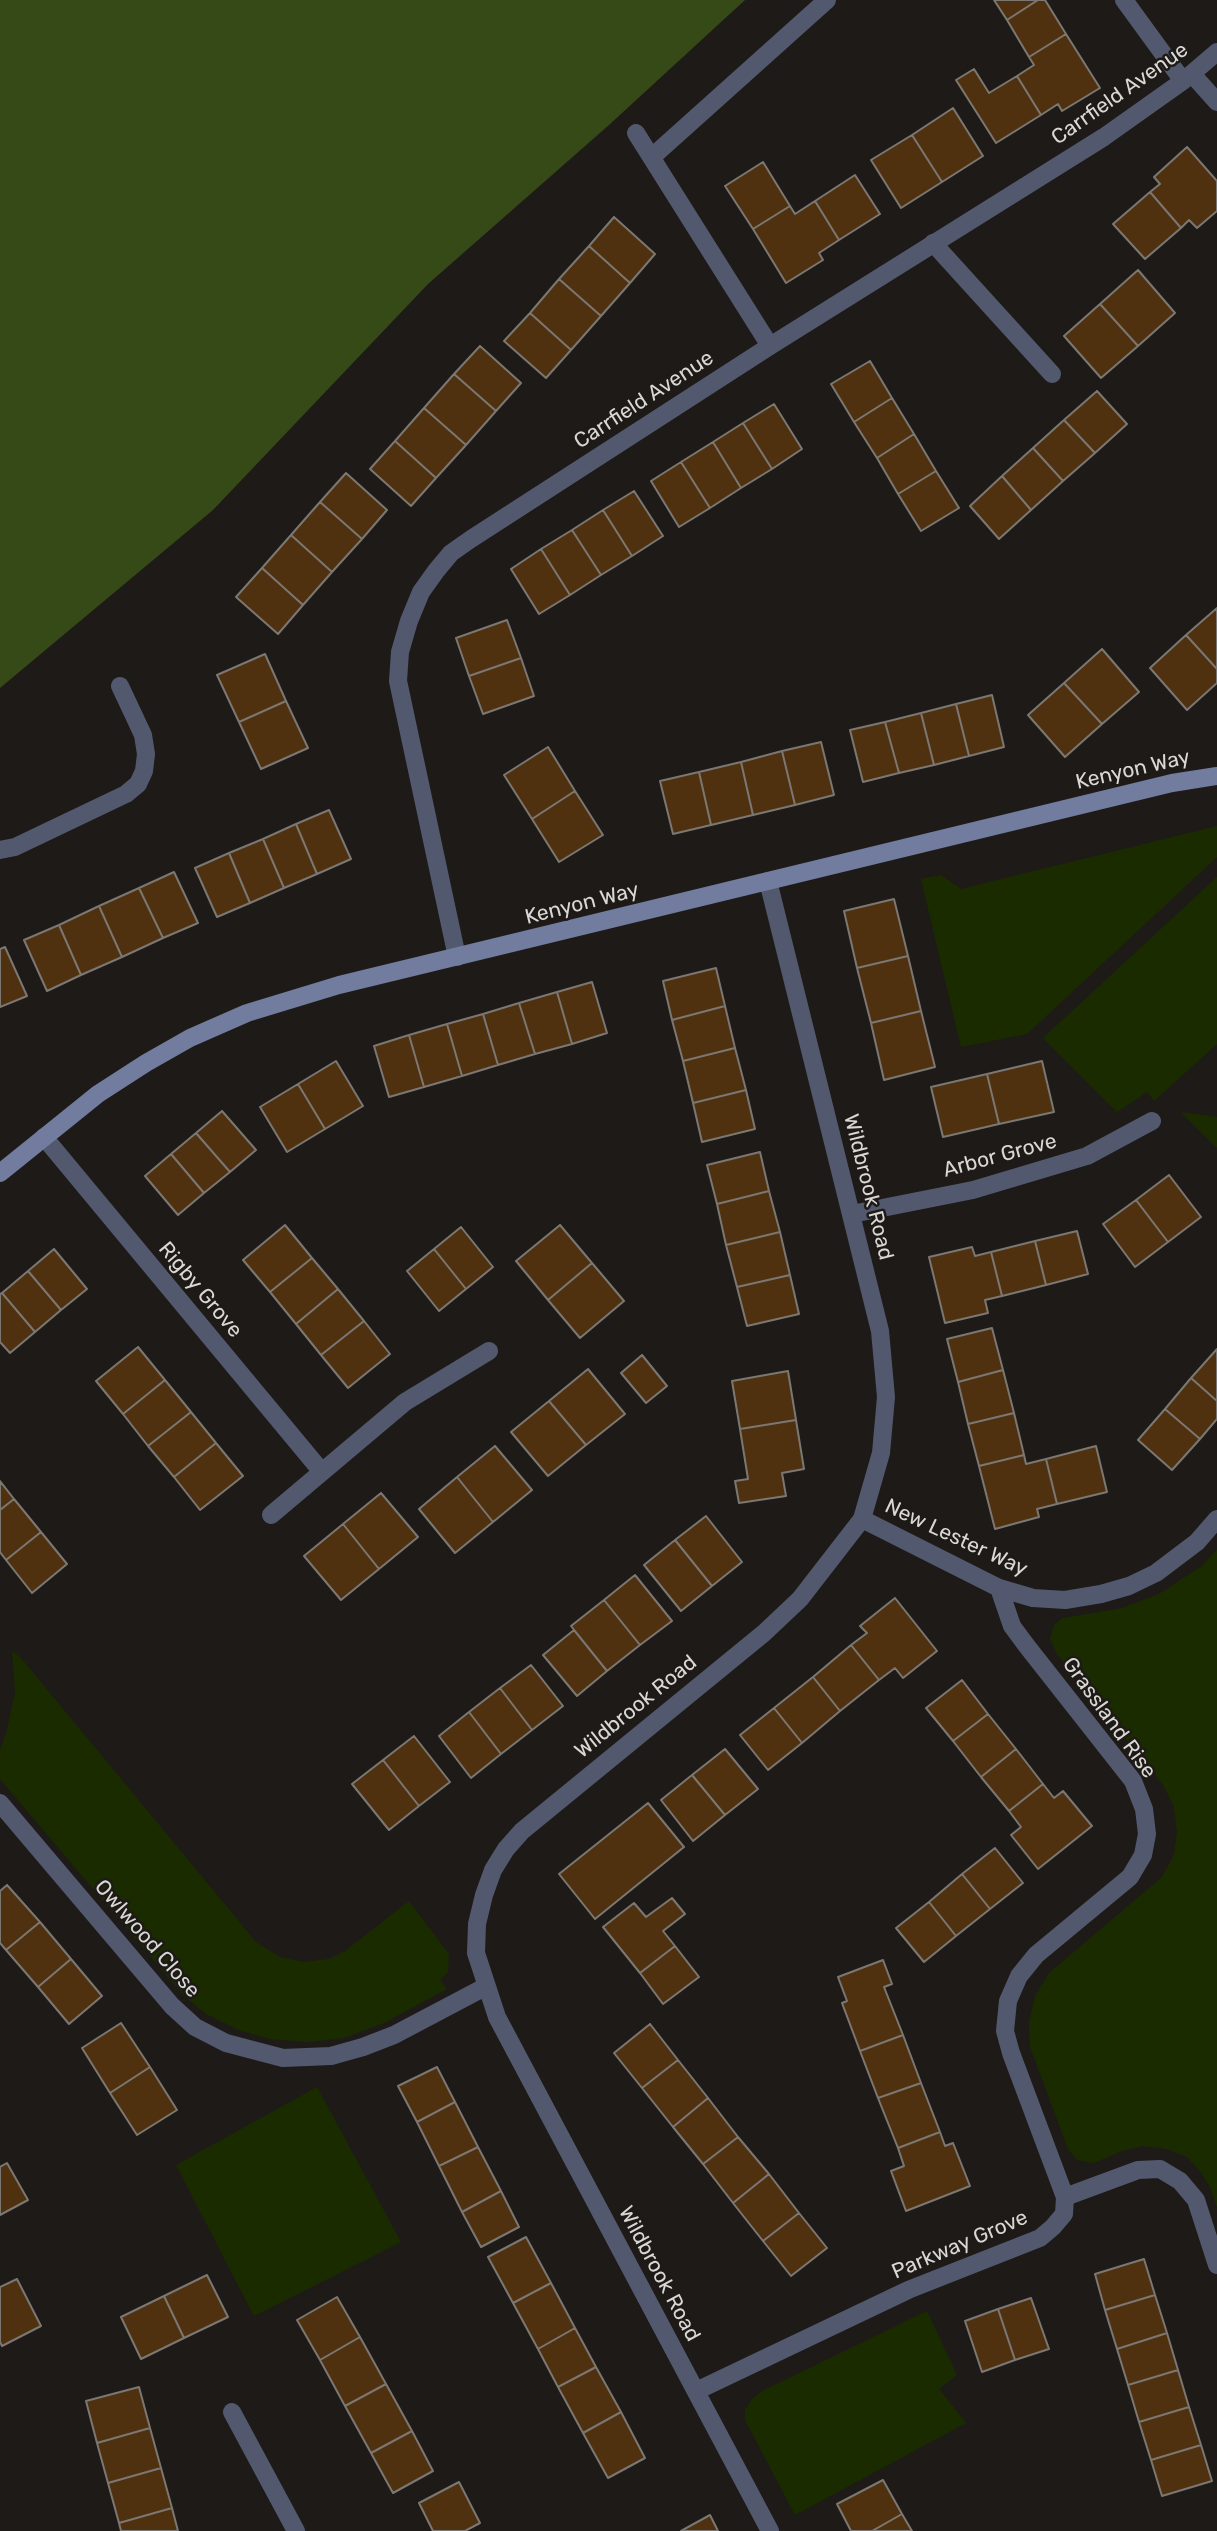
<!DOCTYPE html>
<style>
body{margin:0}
canvas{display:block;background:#1d1a17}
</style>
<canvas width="1217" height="2531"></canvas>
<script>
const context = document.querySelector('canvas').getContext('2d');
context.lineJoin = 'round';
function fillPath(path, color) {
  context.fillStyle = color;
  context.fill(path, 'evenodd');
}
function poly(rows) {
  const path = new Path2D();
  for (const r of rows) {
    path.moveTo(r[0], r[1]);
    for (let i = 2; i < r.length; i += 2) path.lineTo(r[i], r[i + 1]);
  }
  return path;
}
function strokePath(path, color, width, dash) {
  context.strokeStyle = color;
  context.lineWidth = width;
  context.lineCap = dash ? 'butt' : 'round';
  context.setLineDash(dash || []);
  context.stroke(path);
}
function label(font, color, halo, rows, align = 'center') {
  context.font = font + ' Rubik,sans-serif';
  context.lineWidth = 5;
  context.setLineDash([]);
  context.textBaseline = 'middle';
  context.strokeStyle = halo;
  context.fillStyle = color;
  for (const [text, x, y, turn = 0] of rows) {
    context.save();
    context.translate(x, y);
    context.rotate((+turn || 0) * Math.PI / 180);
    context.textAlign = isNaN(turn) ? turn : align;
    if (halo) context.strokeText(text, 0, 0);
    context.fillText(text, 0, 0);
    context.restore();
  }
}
const green = poly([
 [1217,826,1217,857,1027,1034,961,1047,921,879,941,875,961,889],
 [1217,877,1217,1044,1154,1101,1147,1092,1117,1112,1043,1038],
 [1180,1112,1217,1117,1217,1148],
 [1217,1549,1217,2208,1211,2189,1201,2172,1187,2157,1167,2149,1143,2146,1122,2151,1094,2163,1077,2160,1068,2149,1030,2047,1029,2023,1035,1996,1049,1973,1161,1878,1174,1855,1177,1832,1174,1807,1163,1785,1057,1654,1050,1639,1054,1625,1063,1618,1122,1608,1159,1594,1202,1566],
 [12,1651,21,1658,256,1942,280,1957,304,1962,329,1959,345,1951,409,1901,449,1954,448,1972,440,1980,447,1989,384,2023,344,2038,308,2042,270,2039,239,2030,206,2014,183,1995,0,1779,0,1750,7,1730,15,1692],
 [317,2087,401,2242,254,2316,176,2165],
 [927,2311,957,2375,939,2389,966,2423,795,2515,745,2420,745,2410,752,2399,762,2391]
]);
const forest = poly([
 [0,0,745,0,609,125,428,284,213,510,0,688]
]);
const building = poly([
 [994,0,1038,0,1007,20,994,0],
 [1038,0,1045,0,1066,34,1029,57,1007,20,1038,0],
 [1066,34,1100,88,1062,111,1058,104,1041,115,1017,76,1034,65,1029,57,1066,34],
 [974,69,989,93,1017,76,1041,115,996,143,956,80,974,69],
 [953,108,983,156,942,182,912,135,953,108],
 [912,135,942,182,901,208,871,160,912,135],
 [1187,147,1217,181,1217,211,1197,228,1189,220,1181,228,1150,192,1160,184,1154,177,1187,147],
 [763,162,790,206,753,229,725,186,763,162],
 [855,175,880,214,839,240,815,201,855,175],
 [1150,192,1181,228,1145,259,1113,224,1150,192],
 [815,201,839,240,819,253,823,260,786,283,753,229,790,206,795,214,815,201],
 [614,217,655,254,630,283,589,246,614,217],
 [589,246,630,283,601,316,559,279,589,246],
 [1138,270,1175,313,1138,346,1100,304,1138,270],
 [559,279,601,316,571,350,530,313,559,279],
 [1100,304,1138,346,1101,378,1064,336,1100,304],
 [530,313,571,350,546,378,504,341,530,313],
 [480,346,521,383,496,411,454,374,480,346],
 [870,361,892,398,854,422,831,384,870,361],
 [454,374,496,411,466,445,424,408,454,374],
 [1097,391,1127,424,1095,453,1064,420,1097,391],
 [892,398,914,434,877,458,854,422,892,398],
 [774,404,802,449,772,469,743,423,774,404],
 [424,408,466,445,436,478,395,441,424,408],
 [1064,420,1095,453,1063,481,1033,448,1064,420],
 [743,423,772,469,741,488,713,442,743,423],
 [914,434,936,471,898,494,877,458,914,434],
 [395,441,436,478,411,506,370,469,395,441],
 [713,442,741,488,710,508,681,462,713,442],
 [1033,448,1063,481,1031,510,1002,476,1033,448],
 [681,462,710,508,679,527,651,481,681,462],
 [936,471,959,508,921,531,898,494,936,471],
 [346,473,387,510,362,539,320,502,346,473],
 [1002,476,1031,510,999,539,970,506,1002,476],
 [634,491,663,536,632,556,603,510,634,491],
 [320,502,362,539,332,572,291,535,320,502],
 [603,510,632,556,601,575,572,530,603,510],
 [572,530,601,575,570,595,541,549,572,530],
 [291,535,332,572,303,605,262,568,291,535],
 [541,549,570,595,539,614,511,569,541,549],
 [262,568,303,605,278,634,236,597,262,568],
 [1217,608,1217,669,1186,635,1217,608],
 [507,620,521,658,469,676,456,638,507,620],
 [1186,635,1217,669,1217,683,1187,710,1150,668,1186,635],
 [1102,649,1139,692,1102,724,1064,683,1102,649],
 [265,654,286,701,239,722,217,675,265,654],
 [521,658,534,696,483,714,469,676,521,658],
 [1064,683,1102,724,1065,757,1028,715,1064,683],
 [992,695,1004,747,969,756,956,704,992,695],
 [286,701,308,748,261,769,239,722,286,701],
 [956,704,969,756,934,765,921,713,956,704],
 [921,713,934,765,899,773,885,722,921,713],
 [885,722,899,773,863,782,850,730,885,722],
 [821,742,834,795,795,805,782,751,821,742],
 [548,747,575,791,532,819,504,775,548,747],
 [782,751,795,805,753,815,741,762,782,751],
 [741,762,753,815,711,825,699,772,741,762],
 [699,772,711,825,673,834,660,781,699,772],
 [575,791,603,835,559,862,532,819,575,791],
 [329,810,351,859,317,874,296,824,329,810],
 [296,824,317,874,284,888,263,839,296,824],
 [263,839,284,888,250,903,229,853,263,839],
 [229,853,250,903,217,917,195,868,229,853],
 [174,872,198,923,163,938,139,888,174,872],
 [139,888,163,938,122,957,99,906,139,888],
 [894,899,908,956,857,968,844,911,894,899],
 [99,906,122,957,81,975,59,925,99,906],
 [59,925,81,975,47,991,24,940,59,925],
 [5,947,27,996,0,1007,0,949,5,947],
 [908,956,921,1011,871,1023,857,968,908,956],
 [716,968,725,1006,672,1020,663,981,716,968],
 [592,982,607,1033,572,1044,557,992,592,982],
 [557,992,572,1044,535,1054,519,1003,557,992],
 [519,1003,535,1054,498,1065,483,1014,519,1003],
 [725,1006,735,1048,683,1061,672,1020,725,1006],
 [921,1011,935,1067,884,1080,871,1023,921,1011],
 [483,1014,498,1065,462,1076,447,1024,483,1014],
 [447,1024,462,1076,424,1087,409,1035,447,1024],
 [409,1035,424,1087,389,1097,374,1046,409,1035],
 [735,1048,746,1090,693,1103,683,1061,735,1048],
 [336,1061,363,1106,325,1129,298,1084,336,1061],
 [1042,1061,1054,1112,999,1124,987,1074,1042,1061],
 [987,1074,999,1124,943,1137,931,1087,987,1074],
 [298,1084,325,1129,287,1152,260,1107,298,1084],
 [746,1090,755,1129,702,1142,693,1103,746,1090],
 [222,1111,256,1150,230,1172,196,1133,222,1111],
 [196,1133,230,1172,204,1193,171,1154,196,1133],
 [760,1152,769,1191,717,1204,707,1165,760,1152],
 [171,1154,204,1193,178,1215,145,1176,171,1154],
 [1169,1175,1201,1217,1168,1242,1136,1200,1169,1175],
 [769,1191,780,1232,726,1245,717,1204,769,1191],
 [1136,1200,1168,1242,1135,1267,1103,1224,1136,1200],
 [285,1225,312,1258,270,1292,243,1260,285,1225],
 [560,1225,592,1263,548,1300,516,1261,560,1225],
 [461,1227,493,1267,466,1289,434,1249,461,1227],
 [1077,1231,1088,1274,1046,1285,1035,1241,1077,1231],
 [780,1232,790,1275,737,1287,726,1245,780,1232],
 [1035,1241,1046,1285,1002,1296,991,1252,1035,1241],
 [972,1247,975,1256,991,1252,1002,1296,985,1300,988,1313,945,1323,929,1257,972,1247],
 [54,1249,87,1289,61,1310,28,1271,54,1249],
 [434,1249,466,1289,439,1311,407,1271,434,1249],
 [312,1258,338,1289,296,1324,270,1292,312,1258],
 [592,1263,624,1301,580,1338,548,1300,592,1263],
 [28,1271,61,1310,35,1332,2,1293,28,1271],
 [790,1275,799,1314,747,1326,737,1287,790,1275],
 [338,1289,364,1321,321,1355,296,1324,338,1289],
 [2,1293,35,1332,10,1353,0,1342,0,1294,2,1293],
 [364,1321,390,1354,348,1388,321,1355,364,1321],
 [992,1328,1003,1370,958,1382,947,1339,992,1328],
 [138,1347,165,1380,123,1414,96,1381,138,1347],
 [1217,1349,1217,1401,1191,1378,1217,1349],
 [642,1355,667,1386,646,1403,621,1373,642,1355],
 [588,1369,625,1414,586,1445,549,1401,588,1369],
 [1003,1370,1014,1413,968,1424,958,1382,1003,1370],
 [788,1371,796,1420,740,1429,732,1381,788,1371],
 [1191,1378,1217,1401,1217,1419,1200,1439,1165,1409,1191,1378],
 [165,1380,191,1412,148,1446,123,1414,165,1380],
 [549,1401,586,1445,548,1476,511,1432,549,1401],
 [1165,1409,1200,1439,1172,1470,1138,1440,1165,1409],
 [191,1412,216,1443,174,1477,148,1446,191,1412],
 [1014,1413,1024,1455,979,1466,968,1424,1014,1413],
 [796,1420,804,1469,782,1473,786,1496,739,1503,735,1481,748,1479,740,1429,796,1420],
 [216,1443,243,1476,200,1510,174,1477,216,1443],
 [495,1446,532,1490,493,1522,457,1477,495,1446],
 [1096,1446,1107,1492,1057,1504,1046,1459,1096,1446],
 [1024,1455,1026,1464,1046,1459,1057,1504,1037,1509,1039,1517,995,1529,979,1466,1024,1455],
 [457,1477,493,1522,455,1553,419,1509,457,1477],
 [0,1481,14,1499,0,1510,0,1481],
 [381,1493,418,1537,379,1569,343,1524,381,1493],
 [14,1499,41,1532,6,1560,0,1552,0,1510,14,1499],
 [706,1516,742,1562,712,1586,675,1540,706,1516],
 [343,1524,379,1569,341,1600,304,1556,343,1524],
 [41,1532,67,1564,32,1593,6,1560,41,1532],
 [675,1540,712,1586,681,1611,644,1565,675,1540],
 [635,1575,672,1621,640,1645,604,1600,635,1575],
 [895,1598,937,1651,903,1678,895,1668,879,1680,851,1645,867,1633,860,1626,895,1598],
 [604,1600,640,1645,607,1671,571,1626,604,1600],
 [574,1630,607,1671,577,1696,543,1655,574,1630],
 [851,1645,879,1680,840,1711,813,1677,851,1645],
 [531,1665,563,1706,532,1730,500,1688,531,1665],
 [813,1677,840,1711,802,1743,774,1708,813,1677],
 [962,1680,988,1714,953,1741,926,1708,962,1680],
 [500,1688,532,1730,501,1754,469,1712,500,1688],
 [774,1708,802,1743,768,1770,740,1735,774,1708],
 [469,1712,501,1754,471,1778,439,1736,469,1712],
 [988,1714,1016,1749,981,1777,953,1741,988,1714],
 [414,1736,450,1782,419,1806,383,1760,414,1736],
 [725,1749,758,1789,725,1815,692,1775,725,1749],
 [1016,1749,1043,1784,1009,1811,981,1777,1016,1749],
 [383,1760,419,1806,389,1830,352,1784,383,1760],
 [692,1775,725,1815,693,1841,661,1800,692,1775],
 [1043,1784,1054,1798,1063,1791,1092,1826,1038,1869,1011,1835,1021,1827,1009,1811,1043,1784],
 [648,1803,684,1847,595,1919,559,1874,648,1803],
 [995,1848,1023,1883,990,1909,962,1874,995,1848],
 [962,1874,990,1909,956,1936,929,1902,962,1874],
 [7,1885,40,1922,6,1950,0,1943,0,1891,7,1885],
 [672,1898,685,1914,663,1931,675,1946,640,1973,603,1927,634,1903,646,1917,672,1898],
 [929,1902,956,1936,924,1962,896,1928,929,1902],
 [40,1922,71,1959,38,1987,6,1950,40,1922],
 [675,1946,699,1977,663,2004,640,1973,675,1946],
 [71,1959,102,1996,69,2024,38,1987,71,1959],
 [883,1960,892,1984,884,1987,903,2035,860,2051,842,2003,847,2001,838,1977,883,1960],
 [121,2023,150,2067,110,2093,82,2048,121,2023],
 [650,2024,678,2060,642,2088,614,2053,650,2024],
 [903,2035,921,2083,878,2098,860,2051,903,2035],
 [678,2060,708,2098,673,2127,642,2088,678,2060],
 [150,2067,177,2110,137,2135,110,2093,150,2067],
 [437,2067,455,2102,417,2122,398,2086,437,2067],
 [921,2083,940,2132,898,2148,878,2098,921,2083],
 [708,2098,738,2137,703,2164,673,2127,708,2098],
 [455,2102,478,2147,439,2166,417,2122,455,2102],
 [940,2132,945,2146,953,2143,970,2186,906,2211,891,2171,904,2166,898,2148,940,2132],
 [738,2137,769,2174,733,2203,703,2164,738,2137],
 [478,2147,501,2191,462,2212,439,2166,478,2147],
 [7,2163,28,2200,0,2215,0,2167,7,2163],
 [769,2174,799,2213,763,2241,733,2203,769,2174],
 [501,2191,519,2227,481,2247,462,2212,501,2191],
 [799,2213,827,2248,791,2276,763,2241,799,2213],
 [526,2237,551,2283,513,2303,488,2257,526,2237],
 [1144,2259,1155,2295,1105,2310,1095,2274,1144,2259],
 [207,2275,228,2317,184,2338,164,2296,207,2275],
 [17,2279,41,2326,2,2346,0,2342,0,2287,17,2279],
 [551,2283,575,2328,538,2349,513,2303,551,2283],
 [1155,2295,1167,2333,1117,2349,1105,2310,1155,2295],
 [164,2296,184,2338,141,2359,121,2317,164,2296],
 [337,2297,360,2337,320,2360,297,2320,337,2297],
 [1031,2298,1049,2349,1015,2360,998,2309,1031,2298],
 [998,2309,1015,2360,982,2372,965,2321,998,2309],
 [575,2328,596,2367,558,2387,538,2349,575,2328],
 [1167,2333,1178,2370,1128,2385,1117,2349,1167,2333],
 [360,2337,386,2384,345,2406,320,2360,360,2337],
 [596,2367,621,2412,583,2433,558,2387,596,2367],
 [1178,2370,1189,2407,1139,2422,1128,2385,1178,2370],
 [386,2384,412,2431,371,2453,345,2406,386,2384],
 [139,2387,150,2428,97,2443,86,2401,139,2387],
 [1189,2407,1201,2445,1151,2460,1139,2422,1189,2407],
 [621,2412,645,2458,608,2478,583,2433,621,2412],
 [150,2428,161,2468,108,2483,97,2443,150,2428],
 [412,2431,433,2471,393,2493,371,2453,412,2431],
 [1201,2445,1212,2481,1162,2496,1151,2460,1201,2445],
 [161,2468,172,2508,119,2523,108,2483,161,2468],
 [883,2480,902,2514,872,2531,851,2531,837,2504,883,2480],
 [459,2482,480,2523,465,2531,433,2531,419,2503,459,2482],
 [172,2508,178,2531,121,2531,119,2523,172,2508],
 [902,2514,912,2531,872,2531,902,2514],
 [710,2515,718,2531,681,2531,710,2515]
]);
const lane = poly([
 [636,133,770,346],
 [652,157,827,0],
 [933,243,1052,374],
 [0,850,15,847,126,794,138,784,144,771,146,754,143,735,120,686],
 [232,2412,296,2531]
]);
const street = poly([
 [1124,0,1183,81],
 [1192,74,1217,102],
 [768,881,880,1331,886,1397,881,1453,862,1519,800,1599,764,1633,522,1831,506,1849,493,1870,484,1895,477,1924,476,1953,497,2017,770,2531],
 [457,957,398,681,400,652,409,621,421,592,436,571,451,553,471,539,770,346,1104,137,1183,81,1217,52],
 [44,1137,322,1472],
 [852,1214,973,1190,1087,1156,1152,1121],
 [271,1515,405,1402,489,1351],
 [862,1519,999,1588,1033,1598,1065,1600,1101,1594,1129,1586,1156,1573,1197,1542,1217,1519],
 [999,1588,1012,1626,1026,1645,1133,1781,1144,1809,1147,1834,1143,1855,1130,1877,1036,1955,1019,1976,1008,2001,1005,2031,1011,2053,1065,2197],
 [0,1803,172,2006,195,2027,226,2043,283,2058,331,2056,363,2047,394,2035,485,1987],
 [696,2391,908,2290,1040,2238,1053,2227,1064,2214,1065,2197,1138,2170,1160,2169,1180,2181,1196,2200,1217,2265]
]);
const secondary = poly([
 [0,1173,98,1094,146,1063,190,1038,247,1013,339,985,1172,783,1217,776]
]);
const streetNames = [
 ["Carrfield Avenue",1120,94,-35],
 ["Carrfield Avenue",644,400,-33],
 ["Kenyon Way",1133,770,-13],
 ["Kenyon Way",582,904,-14],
 ["Arbor Grove",1000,1156,-15],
 ["Wildbrook Road",868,1187,76],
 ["Rigby Grove",200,1290,50],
 ["New Lester Way",956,1538,25],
 ["Wildbrook Road",636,1707,-39],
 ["Grassland Rise",1109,1718,54],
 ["Owlwood Close",147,1939,49],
 ["Parkway Grove",960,2245,-23],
 ["Wildbrook Road",659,2274,62]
];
fillPath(green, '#1a2b00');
fillPath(forest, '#354a16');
fillPath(building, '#50310f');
strokePath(building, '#7b7773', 2);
strokePath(lane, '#52596e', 18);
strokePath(street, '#52596e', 18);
strokePath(secondary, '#717c9f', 18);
label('21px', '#dad8d5', '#1d1a17', streetNames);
</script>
